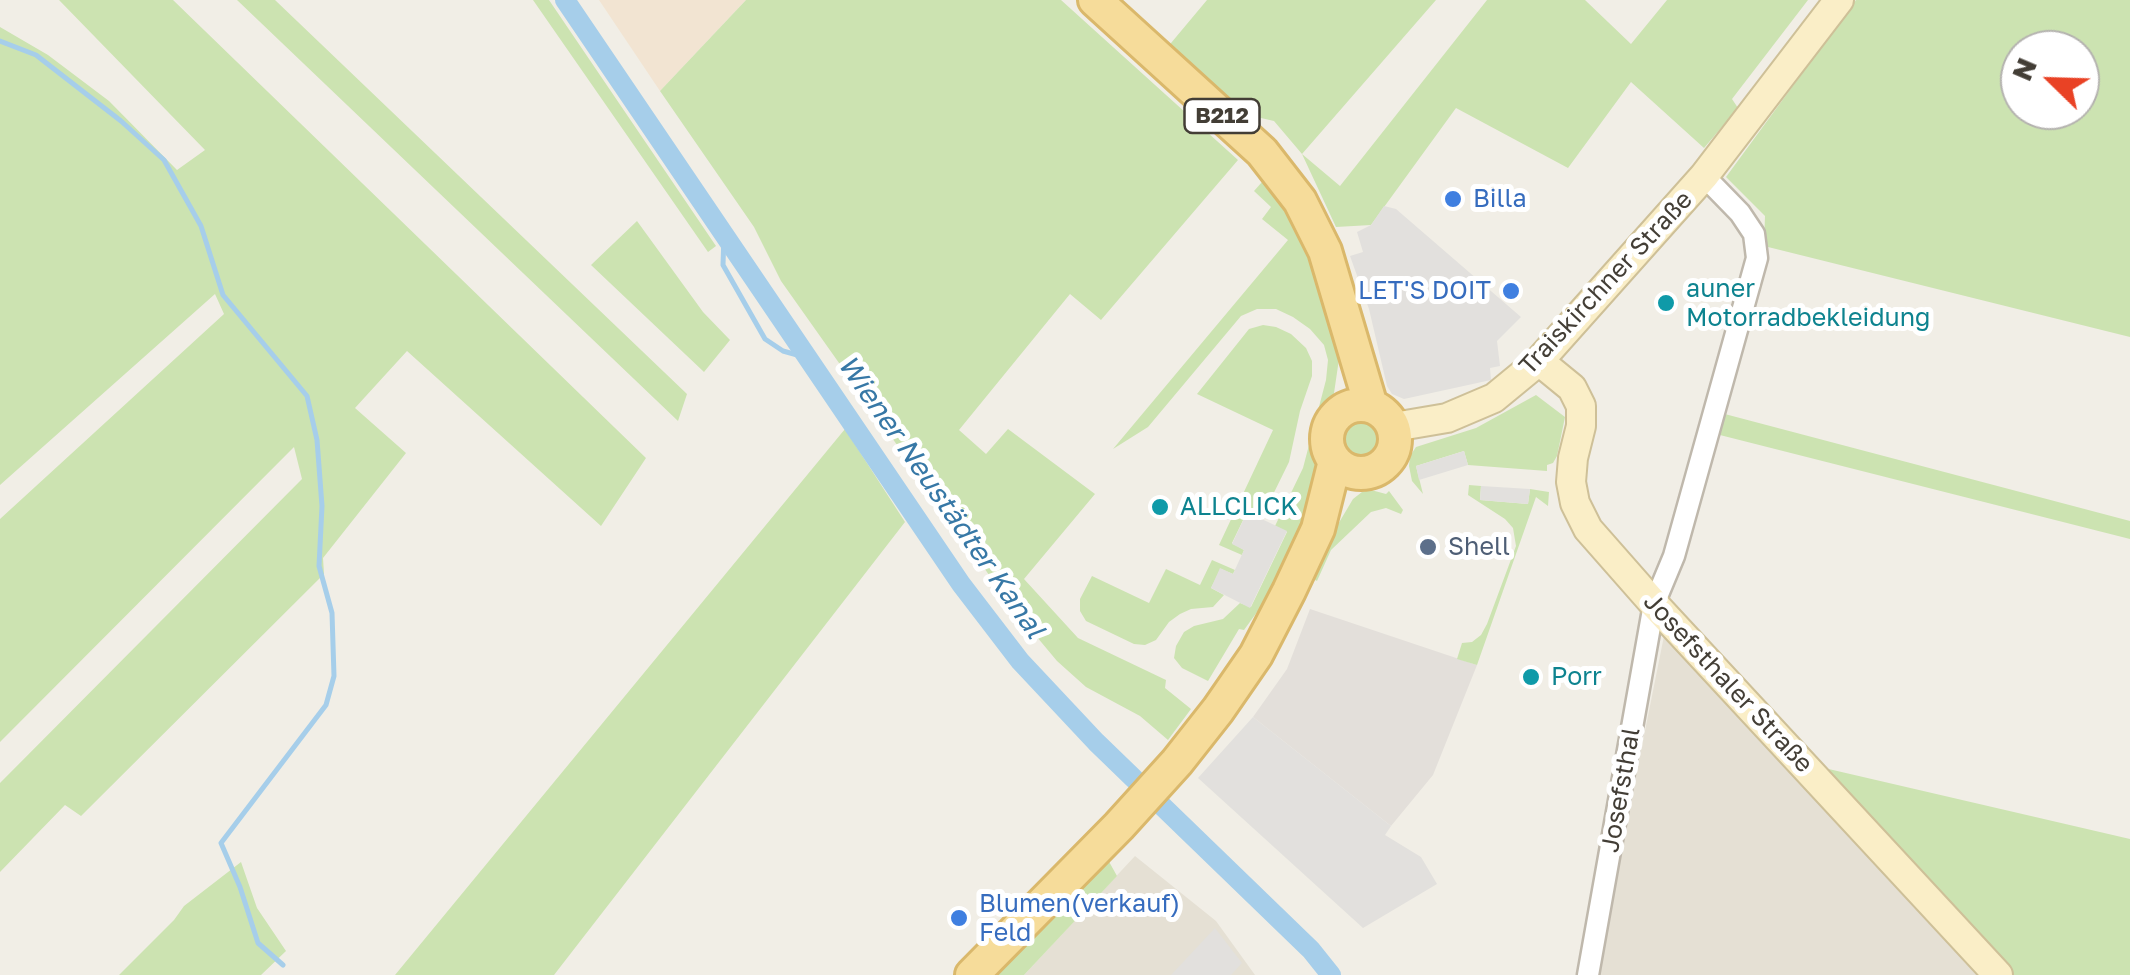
<!DOCTYPE html>
<meta charset="utf-8">
<style>
body{margin:0}
#map{position:relative;width:2130px;height:975px;overflow:hidden;background:#f1eee6;font-family:"Golos Text",sans-serif}
canvas{display:block}
.north{position:absolute;left:2000px;top:30px;width:100px;height:100px;box-sizing:border-box;background:#fff;border:2px solid #b4b2af;border-radius:50%;rotate:293deg;font-size:28px;font-weight:700;line-height:40px;text-align:center;color:#433e36}
.north::after{content:'';display:block;margin:auto;width:35px;height:45px;background:#e94225;clip-path:polygon(50% 0,100% 100%,50% 72%,0 100%)}
</style>
<div id="map">
<canvas width="2130" height="975"></canvas>
<div class="north">N</div>
</div>
<script>
const context = document.querySelector('canvas').getContext('2d');
context.lineJoin = 'round';
function fillPath(path, color) {
  context.fillStyle = color;
  context.fill(path, 'evenodd');
}
function poly(rows) {
  const path = new Path2D();
  for (const r of rows) {
    if (r.length === 3) {
      path.moveTo(r[0] + r[2], r[1]);
      path.arc(r[0], r[1], r[2], 0, 2 * Math.PI);
      continue;
    }
    path.moveTo(r[0], r[1]);
    for (let i = 2; i < r.length; i += 2) path.lineTo(r[i], r[i + 1]);
  }
  return path;
}
function strokePath(path, color, width, dash) {
  context.strokeStyle = color;
  context.lineWidth = width;
  context.lineCap = dash ? 'butt' : 'round';
  context.setLineDash(dash || []);
  context.stroke(path);
}
function label(font, color, halo, rows, align = 'center') {
  context.font = font + ' "Golos Text",sans-serif';
  context.lineWidth = 10;
  context.setLineDash([]);
  context.textBaseline = 'middle';
  context.strokeStyle = halo;
  context.fillStyle = color;
  for (const [text, x, y, turn = 0] of rows) {
    context.save();
    context.translate(x, y);
    context.rotate((+turn || 0) * Math.PI / 180);
    context.textAlign = isNaN(turn) ? turn : align;
    if (halo) context.strokeText(text, 0, 0);
    context.fillText(text, 0, 0);
    context.restore();
  }
}
const residential = poly([
 [1664,636,1980,975,1596,975],
 [1135,856,1216,921,1255,975,1024,975]
]);
const commercial = poly([
 [599,0,746,0,660,91]
]);
const industrial = poly([
 [1310,609,1477,665,1433,775,1391,826,1253,717,1287,669]
]);
const green = poly([
 [59,0,173,0,646,458,601,526,407,351,355,408,406,453,323,558,324,574,81,816,65,805,0,872,0,783,302,479,294,447,0,742,0,519,224,314,215,294,0,485,0,27,48,55,109,101,177,170,205,150],
 [237,0,275,0,687,394,678,421],
 [533,0,549,0,716,246,708,252],
 [746,0,1061,0,1238,160,1101,320,1070,294,959,430,986,454,1008,429,1095,494,1024,579,1078,638,1166,680,1165,688,1191,709,1168,740,1140,716,1086,687,1057,661,1011,606,781,281,754,227,660,91],
 [1207,0,1436,0,1302,154,1340,186,1487,0,1585,0,1631,44,1667,0,1808,0,1732,99,1738,108,1704,148,1631,82,1568,168,1456,108,1371,225,1336,227,1302,154,1274,121,1235,112,1166,49],
 [1856,0,2130,0,2130,337,1764,246,1765,216,1726,177],
 [2020,50,2080,50,2080,110,2020,110],
 [1262,182,1271,184,1305,235,1335,321,1339,359,1333,400,1319,435,1321,472,1317,498,1281,579,1244,630,1239,629,1208,681,1182,668,1174,658,1176,646,1184,632,1194,626,1223,619,1240,603,1251,607,1287,532,1275,526,1303,468,1326,380,1328,360,1324,345,1310,329,1293,317,1276,309,1257,309,1241,316,1148,427,1113,449,1288,240,1262,219,1271,207,1254,191],
 [637,221,703,312,730,340,704,372,591,265],
 [1263,325,1276,327,1291,334,1306,348,1312,361,1312,376,1300,411,1289,462,1261,519,1247,512,1232,543,1244,550,1242,555,1219,545,1273,430,1197,394,1249,329],
 [1536,395,1565,417,1557,456,1553,463,1547,465,1547,471,1468,465,1464,451,1416,466,1423,494,1412,481,1409,466,1410,456,1416,447,1476,428],
 [1721,413,2130,521,2130,539,1712,433],
 [1362,441,22],
 [845,429,905,522,554,975,395,975],
 [1469,485,1481,486,1480,500,1528,504,1530,489,1549,492,1548,506,1536,497,1477,665,1457,659,1462,643,1472,642,1481,635,1487,624,1516,546,1513,528,1505,519,1468,495],
 [1371,490,1386,494,1389,491,1403,510,1401,514,1386,508,1371,512,1331,550,1317,581,1313,579,1337,526,1353,499,1362,492],
 [1212,560,1235,570,1233,574,1221,569,1211,588,1224,595,1213,607,1191,609,1180,614,1169,622,1156,640,1145,645,1134,644,1086,621,1080,611,1080,599,1092,576,1149,603,1166,569,1200,585],
 [1820,767,2130,839,2130,975,2012,975],
 [1107,858,1117,876,1024,975,994,975],
 [241,862,257,908,286,951,261,975,119,975,174,920,184,906]
]);
const parking = poly([
 [1384,206,1396,209,1521,317,1497,341,1500,366,1490,368,1491,380,1404,399,1392,394,1387,386,1369,309,1350,256,1363,252,1357,232,1371,225],
 [1464,451,1468,465,1419,480,1416,466],
 [1481,486,1530,489,1528,504,1480,500],
 [1247,512,1287,531,1250,608,1211,588,1220,568,1233,574,1244,550,1232,544],
 [1253,717,1391,826,1385,835,1421,857,1437,884,1363,928,1198,778],
 [1215,928,1242,963,1231,975,1171,975]
]);
const stream = poly([
 [0,41,36,55,121,121,164,160,201,226,223,295,307,396,317,440,322,506,319,566,332,613,334,676,326,705,221,843,240,887,258,943,283,965],
 [724,234,723,265,765,339,783,351,808,358]
]);
const canal = poly([
 [565,0,961,584,1020,661,1096,742,1311,950,1331,975]
]);
const street = poly([
 [1588,975,1654,604,1674,556,1757,258,1754,234,1740,213,1704,176]
]);
const secondary = poly([
 [1539,361,1572,388,1581,406,1581,426,1573,458,1571,482,1575,503,1588,529,1654,604,1998,975],
 [1394,427,1447,418,1494,398,1539,361,1704,176,1839,0]
]);
const primary = poly([
 [1095,0,1262,152,1300,201,1325,251,1371,406],
 [1361,439,34],
 [972,975,1119,826,1177,762,1218,710,1256,655,1289,591,1318,529,1335,461]
]);
const markers = [
 [1453,199,10,"#3f7fe0"],
 [1511,291,10,"#3f7fe0"],
 [1666,303,10,"#0f9aa8"],
 [1160,507,10,"#0f9aa8"],
 [1428,547,10,"#5c6f8a"],
 [1531,677,10,"#0f9aa8"],
 [959,918,10,"#3f7fe0"]
];
const shields = [
 [1222,116,75]
];
const shieldNames = [
 ["B212",1222,116]
];
const shopNames = [
 ["Billa",1473,199],
 ["LET'S DOIT",1491,291,"right"],
 ["Blumen(verkauf)",979,904],
 ["Feld",979,933]
];
const streetNames = [
 ["Traiskirchner Straße",1606,283,-47],
 ["Josefsthaler Straße",1728,683,47],
 ["Josefsthal",1621,790,-80]
];
const cultureNames = [
 ["auner",1686,289],
 ["Motorradbekleidung",1686,318],
 ["ALLCLICK",1180,507],
 ["Porr",1551,677]
];
const serviceNames = [
 ["Shell",1448,547]
];
const waterNames = [
 ["Wiener Neustädter Kanal",941,497,55]
];
fillPath(residential, '#e5e0d4');
fillPath(commercial, '#f2e4d2');
fillPath(industrial, '#e3dfda');
fillPath(green, '#cce3b1');
fillPath(parking, '#e2e0dd');
strokePath(stream, '#a6ceea', 5);
strokePath(canal, '#a6ceea', 20);
strokePath(street, '#bfb8ac', 25);
strokePath(secondary, '#cec098', 32);
strokePath(primary, '#dab86b', 38);
strokePath(street, '#fff', 20);
strokePath(secondary, '#faeec7', 28);
strokePath(primary, '#f6dc9a', 32);
for (const [x, y, r, color] of markers) {
  const dot = new Path2D();
  dot.arc(x, y, r, 0, 2 * Math.PI);
  context.fillStyle = color;
  context.fill(dot);
  strokePath(dot, '#fff', 4);
}
for (const [x, y, w] of shields) {
  const box = new Path2D();
  box.roundRect(x - w / 2, y - 17, w, 34, 8);
  context.fillStyle = '#fff';
  context.fill(box);
  strokePath(box, '#433e36', 2.5);
}
label('bold 22px', '#433e36', null, shieldNames);
label('25px', '#366cbe', '#fff', shopNames, 'left');
label('25px', '#433e36', '#fff', streetNames);
label('25px', '#0d838f', '#fff', cultureNames, 'left');
label('25px', '#4e5e75', '#fff', serviceNames, 'left');
label('italic 28px', '#3778a6', '#fff', waterNames);
</script>
